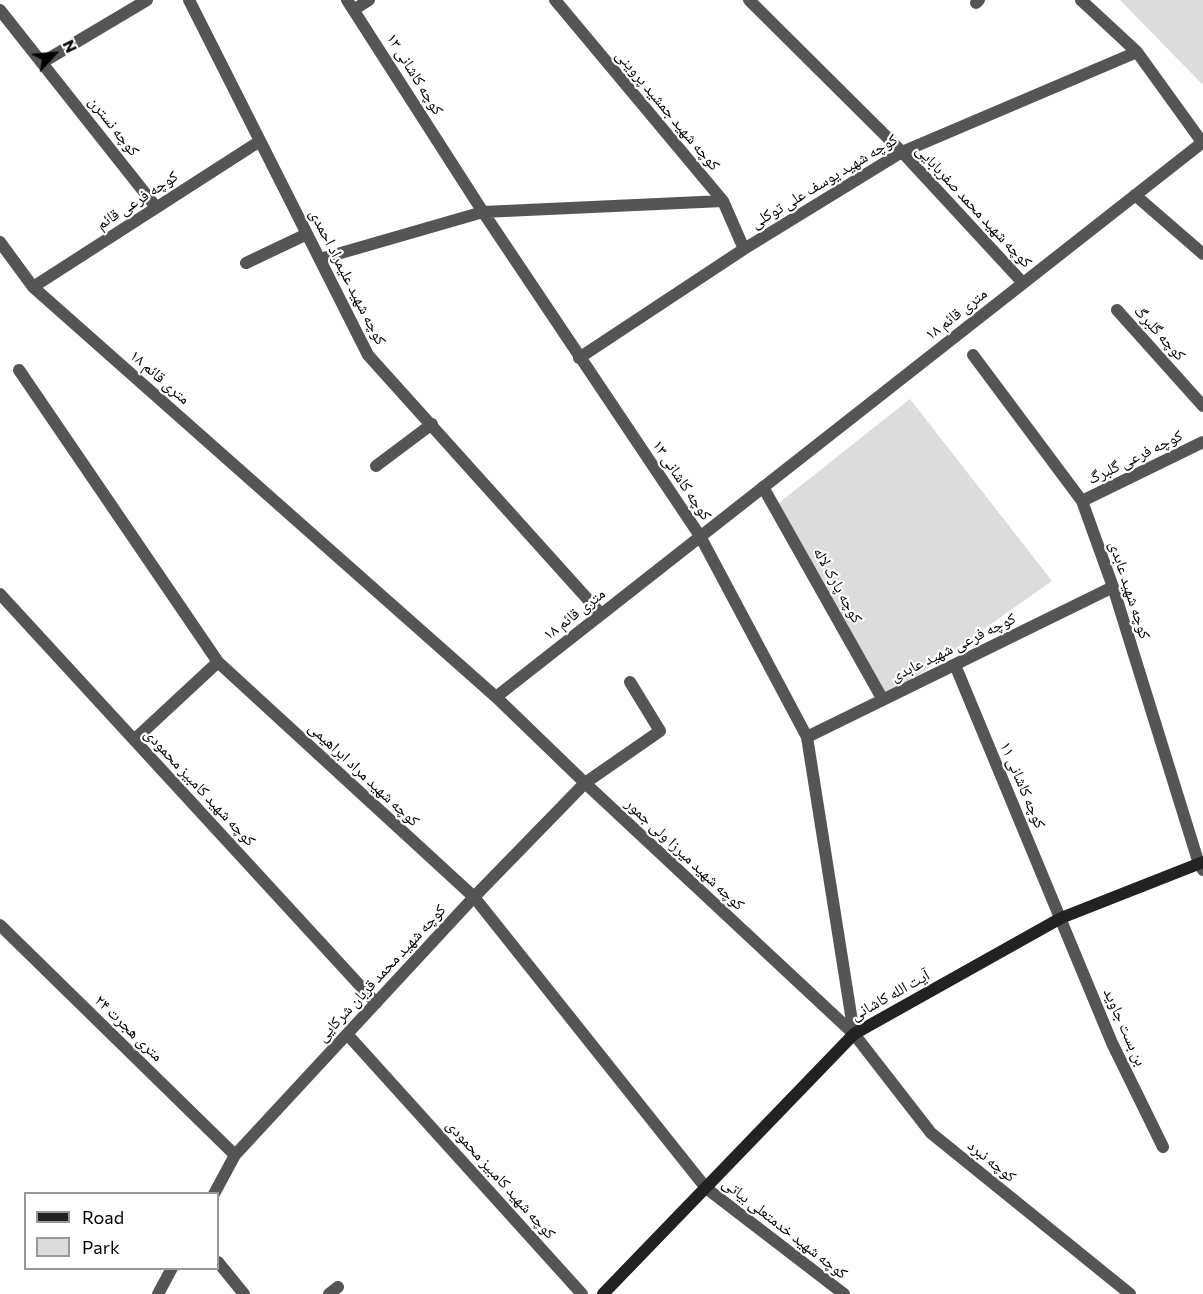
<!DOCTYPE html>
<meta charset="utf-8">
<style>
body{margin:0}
#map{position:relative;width:1203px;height:1294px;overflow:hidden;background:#fff;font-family:Commissioner,sans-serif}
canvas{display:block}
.legend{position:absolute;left:24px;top:1192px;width:195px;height:78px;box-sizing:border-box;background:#fff;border:2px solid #999;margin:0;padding:8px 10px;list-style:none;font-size:18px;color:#000}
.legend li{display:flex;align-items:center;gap:12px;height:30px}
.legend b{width:30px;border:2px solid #999}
.north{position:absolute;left:24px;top:24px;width:60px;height:60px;-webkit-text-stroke:4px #fff;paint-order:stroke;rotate:64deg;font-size:16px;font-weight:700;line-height:24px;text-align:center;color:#000}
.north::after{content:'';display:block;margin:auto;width:21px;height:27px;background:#000;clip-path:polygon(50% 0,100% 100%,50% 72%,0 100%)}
</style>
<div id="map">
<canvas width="1203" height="1294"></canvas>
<ul class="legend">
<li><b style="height:8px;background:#222"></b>Road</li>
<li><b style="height:16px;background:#dcdcdc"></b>Park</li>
</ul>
<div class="north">N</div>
</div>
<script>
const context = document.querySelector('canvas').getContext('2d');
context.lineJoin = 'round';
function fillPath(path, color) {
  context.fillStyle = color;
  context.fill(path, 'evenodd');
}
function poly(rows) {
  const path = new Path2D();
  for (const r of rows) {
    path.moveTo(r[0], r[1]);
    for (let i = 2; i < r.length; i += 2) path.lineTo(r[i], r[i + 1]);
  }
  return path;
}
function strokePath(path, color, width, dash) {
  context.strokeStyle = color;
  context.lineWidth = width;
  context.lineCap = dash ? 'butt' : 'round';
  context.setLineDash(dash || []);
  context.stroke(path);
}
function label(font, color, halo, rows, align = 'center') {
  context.font = font + ' Commissioner,"Noto Naskh Arabic",sans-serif';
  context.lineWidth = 4.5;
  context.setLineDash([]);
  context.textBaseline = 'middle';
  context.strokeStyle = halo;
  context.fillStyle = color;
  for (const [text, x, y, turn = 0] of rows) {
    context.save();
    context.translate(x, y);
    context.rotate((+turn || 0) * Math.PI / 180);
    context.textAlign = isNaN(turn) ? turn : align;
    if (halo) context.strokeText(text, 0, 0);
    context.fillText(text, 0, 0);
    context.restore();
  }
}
const green = poly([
 [1120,0,1203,0,1203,85],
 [910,399,1052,581,883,700,770,510]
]);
const street = poly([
 [189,0,368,355,601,614],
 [347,0,483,212,700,536,807,737,854,1034],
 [555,0,723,201,744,249],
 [749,0,902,152,1023,283],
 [1081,0,1137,52,1202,142],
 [976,3,979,0],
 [355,9,369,0],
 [0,10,156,207],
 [43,62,147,0],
 [1135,195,1203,254],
 [0,242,33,287,496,697,585,783,854,1034,931,1133,1130,1294],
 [320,259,483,212,723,201],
 [246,263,307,234],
 [33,287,260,141],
 [1117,310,1203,406],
 [973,355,1082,501,1113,587,1199,864,1203,870],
 [579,358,744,249,902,152,1137,52],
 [19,370,218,662,474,897,706,1188,844,1294],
 [376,466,432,424],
 [763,487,883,700],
 [1082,501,1203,442],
 [0,594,376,1003],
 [955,665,1112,1043,1163,1147],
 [496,697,1203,142],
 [807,737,1113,587],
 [134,740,218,662],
 [0,925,235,1155],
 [347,1034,582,1294],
 [214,1194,235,1155,474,897,585,783,660,731,630,682],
 [218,1262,244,1294],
 [158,1294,172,1268],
 [329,1294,338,1287]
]);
const secondary = poly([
 [603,1294,854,1034,1061,918,1203,862]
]);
const streetNames = [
 ["کوچه کاشانی ۱۳",415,74,58],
 ["کوچه شهید جمشید پروینی",668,110,50],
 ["کوچه نسترن",114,126,52],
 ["کوچه شهید یوسف علی توکلی",824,181,-31],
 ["کوچه فرعی قائم",137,200,-33],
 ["کوچه شهید محمد صفربابایی",974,206,47],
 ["کوچه شهید علیمراد احمدی",348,277,63],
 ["۱۸ متری قائم",956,314,-38],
 ["کوچه گلبرگ",1160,333,48],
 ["۱۸ متری قائم",160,377,41],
 ["کوچه فرعی گلبرگ",1135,457,-26],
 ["کوچه کاشانی ۱۳",682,480,56],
 ["کوچه پارک لاله",838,585,61],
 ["کوچه شهید عابدی",1130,590,72],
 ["۱۸ متری قائم",574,614,-38],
 ["کوچه فرعی شهید عابدی",953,647,-26],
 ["کوچه شهید مراد ابراهیمی",364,774,43],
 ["کوچه کاشانی ۱۱",1023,785,67],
 ["کوچه شهید کامبیز محمودی",200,787,47],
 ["کوچه شهید میرزا ولی جمور",685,854,43],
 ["کوچه شهید محمد قربان شرکایی",381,973,-47],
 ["آیت الله کاشانی",890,995,-29],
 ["بن بست جاوید",1125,1027,66],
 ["۲۴ متری هجرت",129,1028,44],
 ["کوچه نبرد",992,1161,39],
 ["کوچه شهید کامبیز محمودی",501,1179,48],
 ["کوچه شهید خدمتعلی بیاتی",785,1228,38]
];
fillPath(green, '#dcdcdc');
strokePath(street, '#555', 12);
strokePath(secondary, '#222', 12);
label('16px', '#000', '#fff', streetNames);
</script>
